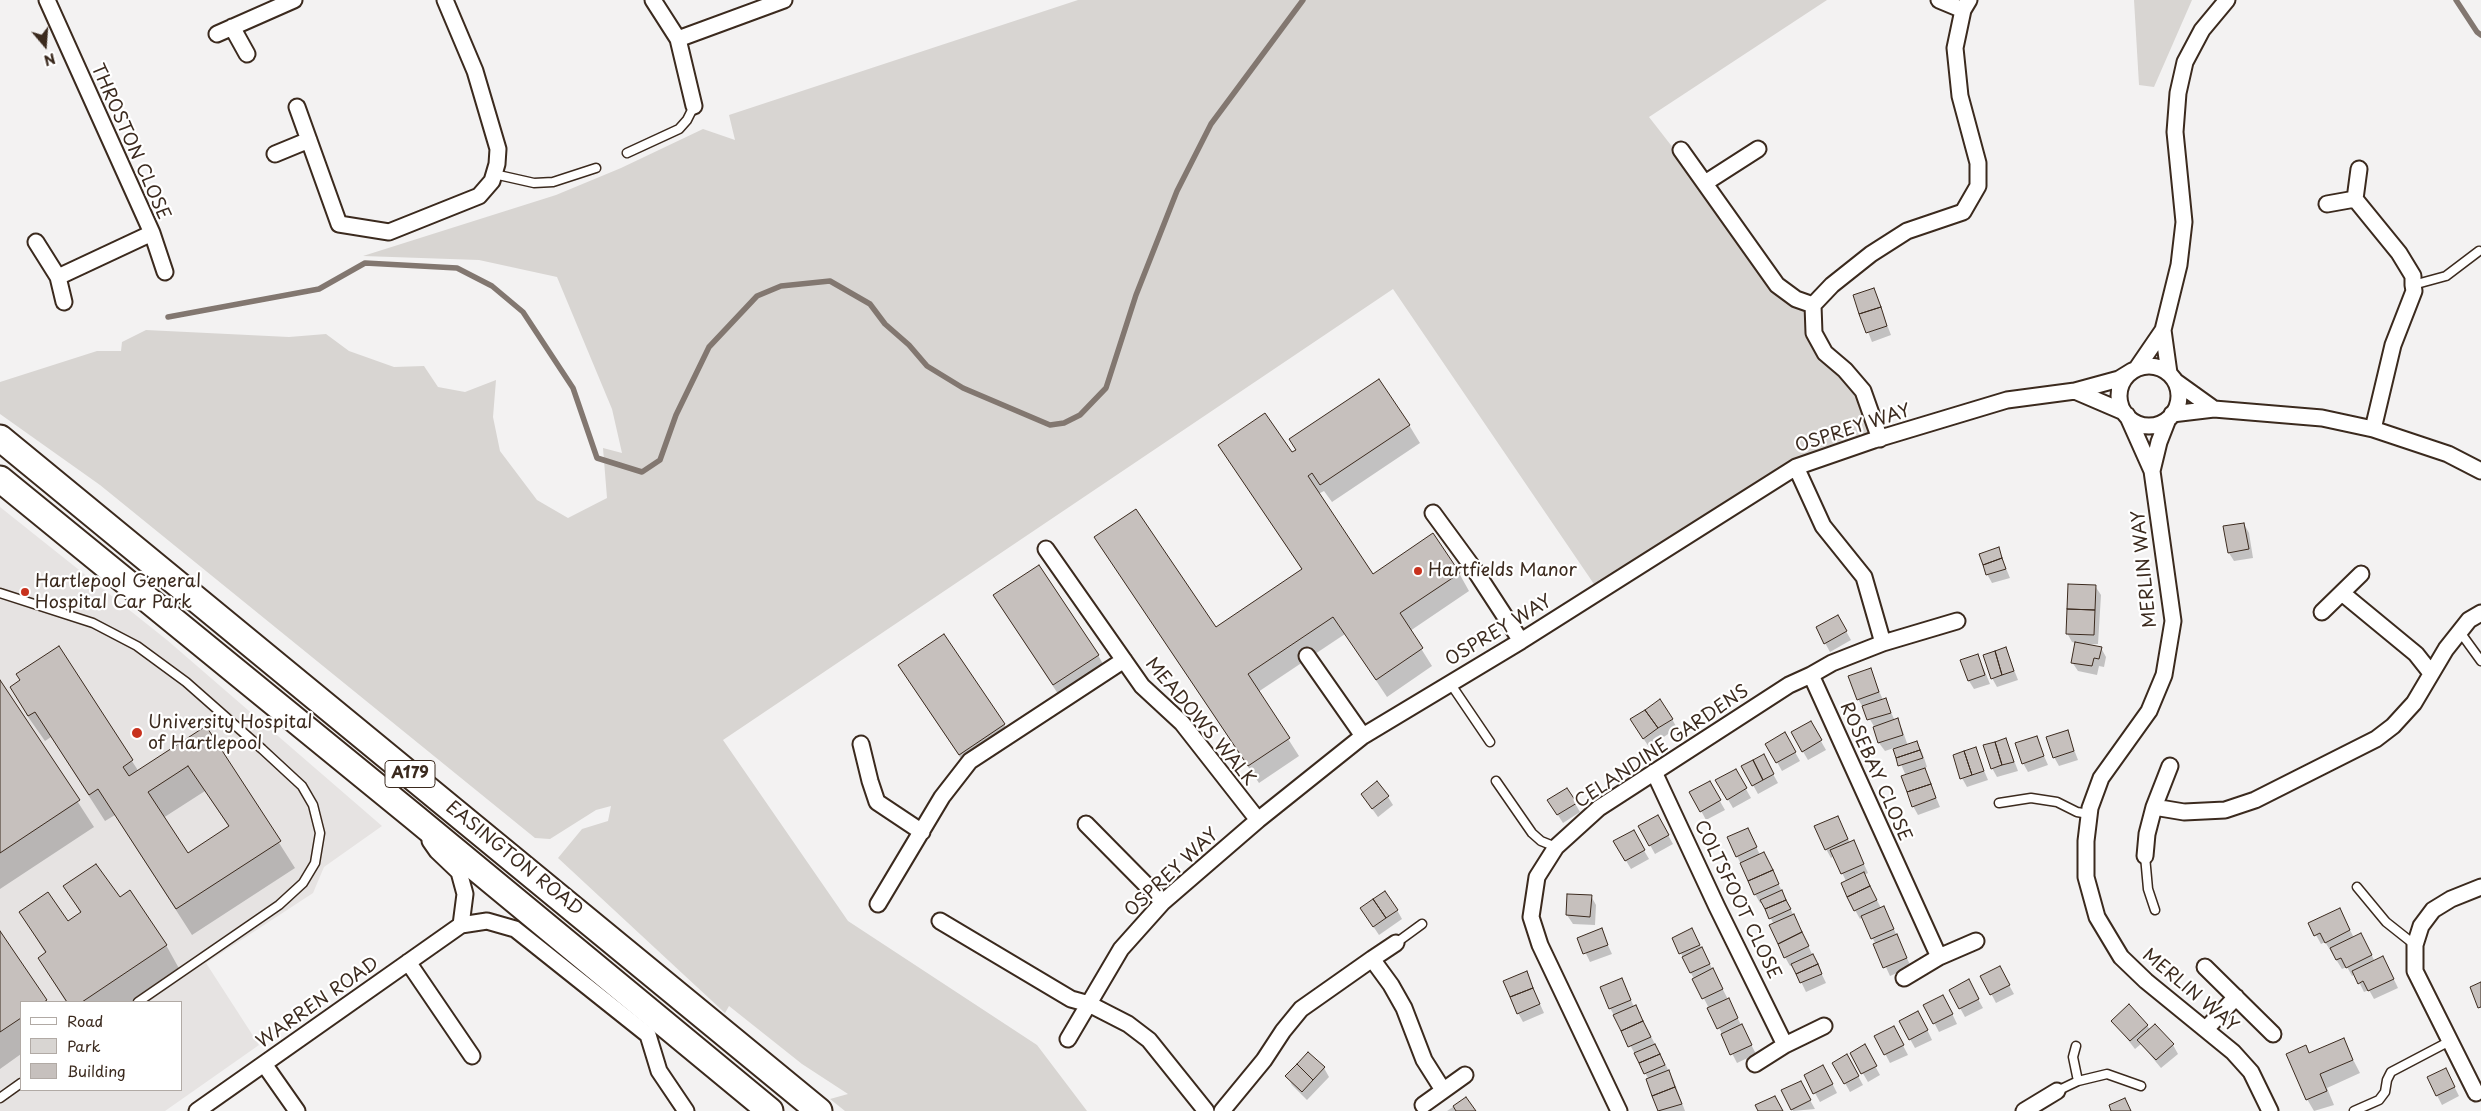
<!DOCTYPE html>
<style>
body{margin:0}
#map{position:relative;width:2481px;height:1111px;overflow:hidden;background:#f3f2f2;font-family:"Playpen Sans",sans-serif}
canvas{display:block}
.legend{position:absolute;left:20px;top:1001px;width:162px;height:90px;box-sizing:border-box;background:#fff;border:1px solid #b1aaa5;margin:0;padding:6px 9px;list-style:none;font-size:15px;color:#3b2a1e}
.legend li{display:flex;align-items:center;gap:10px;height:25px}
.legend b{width:25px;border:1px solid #b1aaa5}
.north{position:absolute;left:20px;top:20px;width:50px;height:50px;-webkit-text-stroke:4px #fff;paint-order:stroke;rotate:162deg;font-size:14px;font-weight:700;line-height:20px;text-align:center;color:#3b2a1e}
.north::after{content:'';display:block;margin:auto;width:18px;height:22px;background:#3b2a1e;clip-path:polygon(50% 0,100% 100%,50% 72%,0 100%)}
</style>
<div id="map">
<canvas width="2481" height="1111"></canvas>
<ul class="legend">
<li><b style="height:6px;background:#fff"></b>Road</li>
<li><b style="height:14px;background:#d8d5d2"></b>Park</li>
<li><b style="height:14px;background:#c6c0bd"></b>Building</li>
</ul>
<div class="north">N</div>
</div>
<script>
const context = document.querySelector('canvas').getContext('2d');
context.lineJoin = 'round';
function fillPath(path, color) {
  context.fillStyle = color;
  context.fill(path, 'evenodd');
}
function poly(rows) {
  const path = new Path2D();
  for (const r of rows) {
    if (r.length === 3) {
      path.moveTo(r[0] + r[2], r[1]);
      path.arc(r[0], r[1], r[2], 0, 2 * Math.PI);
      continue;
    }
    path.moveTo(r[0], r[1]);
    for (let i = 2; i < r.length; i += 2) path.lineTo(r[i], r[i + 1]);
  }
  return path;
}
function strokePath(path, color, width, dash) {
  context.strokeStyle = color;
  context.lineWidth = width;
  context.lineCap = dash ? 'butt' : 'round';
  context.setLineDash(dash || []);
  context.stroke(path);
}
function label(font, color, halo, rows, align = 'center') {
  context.font = font + ' "Playpen Sans",sans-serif';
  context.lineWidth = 4.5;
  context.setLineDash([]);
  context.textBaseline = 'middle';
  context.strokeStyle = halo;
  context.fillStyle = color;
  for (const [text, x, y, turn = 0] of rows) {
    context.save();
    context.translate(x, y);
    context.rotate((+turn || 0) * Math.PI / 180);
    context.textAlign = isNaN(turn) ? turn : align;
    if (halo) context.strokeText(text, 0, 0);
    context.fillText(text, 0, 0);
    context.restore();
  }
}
const built = poly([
 [0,507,167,640,382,826,324,867,313,893,206,963,259,1045,165,1111,0,1111],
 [21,1002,181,1002,181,1090,21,1090]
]);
const green = poly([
 [1078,0,1827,0,1649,117,1702,185,1774,287,1810,308,1811,334,1859,392,1874,440,1794,462,1596,587,1393,289,723,740,848,921,1037,1045,1087,1111,845,1111,830,1099,848,1094,802,1064,729,1006,725,1013,558,858,582,829,608,821,611,806,596,810,550,839,535,838,100,485,0,414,0,382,97,351,121,351,122,342,146,330,289,337,326,334,349,351,394,367,424,366,438,387,465,392,496,380,493,417,500,451,537,500,568,518,607,498,603,448,622,453,612,409,557,277,479,260,363,256,556,195,621,168,703,129,735,140,729,115],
 [2134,0,2192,0,2154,87,2139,85]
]);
const shadow = poly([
 [1873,289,1891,335,1872,342,1854,296],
 [1409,425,1420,443,1332,502,1324,491,1318,494,1373,575,1459,573,1469,591,1410,631,1432,666,1387,697,1345,634,1258,692,1299,756,1259,783,1095,538,1215,628,1302,570,1219,445,1292,454],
 [2244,524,2249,533,2253,558,2234,561,2229,553],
 [1998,549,2010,578,1992,583,1987,574],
 [2095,586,2101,595,2098,644,2084,645,2101,648,2106,657,2104,667,2099,666,2097,675,2078,671,2072,662,2076,643,2072,642,2067,633],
 [994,596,1098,655,1108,673,1064,703],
 [1838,617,1851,640,1830,652,1817,628],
 [59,648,139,772,206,728,295,868,192,935,115,815,105,821,51,737,45,741,26,714],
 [205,791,229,827,187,854,163,818],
 [2006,649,2018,680,1997,687,1992,678],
 [1978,655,1990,684,1974,689,1969,681],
 [1870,670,1883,700,1885,699,1895,721,1897,720,1902,729,1908,746,1917,743,1922,752,1927,767,1924,768,1940,807,1918,815,1913,806,1906,776,1894,748,1885,751,1879,743,1875,728,1858,699],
 [0,682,94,827,0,889],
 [910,683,1004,724,1014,742,970,772],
 [1672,719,1677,728,1649,747,1637,729],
 [1810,722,1826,750,1808,760,1792,733],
 [2067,731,2078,760,2059,766,2054,757],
 [1785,734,1800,761,1782,771,1767,744],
 [2036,738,2048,765,2028,772,2023,763],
 [2006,739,2018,771,1997,777,1992,768],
 [1975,749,1988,780,1967,787,1962,778],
 [1763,756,1778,783,1758,794,1743,767],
 [1735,770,1751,798,1733,808,1717,781],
 [1709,782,1725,810,1706,820,1691,792],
 [1567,790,1580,812,1563,823,1549,801],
 [1388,797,1393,805,1378,817,1368,803],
 [1658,817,1673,844,1655,854,1640,827],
 [1842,826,1850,843,1858,851,1868,873,1864,875,1881,908,1883,907,1888,916,1911,967,1890,976,1863,917,1860,919,1855,910,1846,881,1834,856,1831,858,1826,849],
 [1633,832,1649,859,1631,869,1615,842],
 [1752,838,1760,855,1768,862,1826,983,1806,992,1793,965,1790,966,1785,957,1774,925,1763,902,1760,903,1755,894,1737,856],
 [65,886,119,899,166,945,181,972,136,1002,66,1002,39,959,46,954,20,912,68,922,81,914],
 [1568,895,1591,896,1596,905,1595,925,1573,924,1567,915],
 [1397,910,1402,919,1379,935,1367,917],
 [2344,918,2354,938,2366,943,2375,962,2388,967,2398,988,2374,999,2369,990,2364,992,2355,974,2352,976,2347,967,2342,969,2325,942,2321,944,2316,935],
 [1601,930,1612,954,1590,962,1579,939],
 [0,933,47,1002,21,1002,21,1054,0,1069],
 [1673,938,1697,939,1756,1054,1737,1063],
 [1526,973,1544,1013,1523,1022,1518,1013],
 [1982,976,2004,976,2014,994,1996,1003],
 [1626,988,1634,1007,1640,1015,1674,1081,1685,1111,1689,1111,1659,1111,1649,1080,1610,1008],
 [1973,990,1983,1008,1965,1017,1960,1008],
 [1925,1005,1948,1005,1957,1024,1939,1032],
 [1900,1021,1923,1021,1932,1040,1915,1048],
 [2113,1021,2147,1025,2150,1030,2173,1045,2178,1054,2161,1068,2141,1044,2135,1049],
 [1876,1036,1898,1036,1908,1055,1890,1063],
 [2343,1040,2360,1073,2327,1088,2334,1105,2314,1111,2307,1099,2310,1054],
 [1864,1046,1880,1075,1868,1082,1851,1053],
 [1847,1056,1863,1085,1850,1092,1834,1063],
 [1324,1068,1329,1077,1307,1100,1292,1085,1287,1076],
 [1805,1075,1828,1075,1837,1093,1820,1102],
 [2428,1078,2450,1078,2459,1096,2442,1105],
 [1783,1091,1805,1091,1815,1109,1793,1111],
 [1466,1098,1474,1111,1447,1111]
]);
const stream = poly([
 [2456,0,2477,32,2481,35],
 [168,317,319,289,365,263,457,268,492,286,523,312,573,388,597,458,642,472,660,460,676,415,709,347,757,296,781,286,830,281,870,304,885,324,909,345,927,366,963,388,1050,425,1064,423,1080,415,1106,388,1136,295,1177,191,1211,124,1303,0]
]);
const building = poly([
 [1874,288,1881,307,1859,314,1853,295,1874,288],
 [1881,307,1887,326,1866,333,1859,314,1881,307],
 [1379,379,1410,425,1320,485,1312,473,1308,476,1373,574,1433,533,1460,573,1400,613,1423,648,1376,680,1333,617,1248,674,1290,738,1248,766,1094,537,1136,509,1216,627,1302,569,1218,445,1265,413,1292,452,1296,450,1289,439,1379,379],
 [2244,523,2249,549,2228,553,2223,526,2244,523],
 [1999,547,2002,558,1983,565,1979,554,1999,547],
 [2002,558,2006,569,1986,575,1983,565,2002,558],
 [1039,565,1099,655,1053,685,993,595,1039,565],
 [2068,584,2096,585,2095,610,2067,609,2068,584],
 [2067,609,2095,610,2094,635,2066,634,2067,609],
 [1838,615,1847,631,1824,644,1816,627,1838,615],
 [944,634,1005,724,959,755,898,665,944,634],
 [2075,642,2102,647,2099,659,2094,658,2092,666,2071,663,2075,642],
 [59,646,133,760,123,767,129,776,206,726,281,841,176,909,98,789,89,795,35,712,28,716,10,687,20,680,16,674,59,646],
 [188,766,229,826,188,853,148,792,188,766],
 [2006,647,2014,671,2002,675,1995,651,2006,647],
 [1995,651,2002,675,1991,679,1983,655,1995,651],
 [1978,654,1985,675,1968,681,1960,660,1978,654],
 [1871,668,1879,692,1857,700,1848,676,1871,668],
 [0,680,80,800,0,853,0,680],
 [1886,698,1891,713,1867,720,1862,706,1886,698],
 [1660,699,1673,719,1658,728,1645,710,1660,699],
 [1645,710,1658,728,1643,739,1630,719,1645,710],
 [1898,718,1903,735,1878,743,1873,727,1898,718],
 [1811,721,1822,740,1802,752,1791,732,1811,721],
 [2068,730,2074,751,2053,758,2046,737,2068,730],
 [1785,732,1796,752,1776,763,1765,744,1785,732],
 [2037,736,2044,756,2022,764,2015,743,2037,736],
 [2006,738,2014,762,2002,765,1995,742,2006,738],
 [1917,741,1920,750,1896,758,1893,749,1917,741],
 [1995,742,2002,765,1991,769,1983,745,1995,742],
 [1976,747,1984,771,1972,775,1964,751,1976,747],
 [1920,750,1923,758,1898,766,1896,758,1920,750],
 [1964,751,1972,775,1960,779,1953,755,1964,751],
 [1764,754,1774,774,1763,780,1753,760,1764,754],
 [1753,760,1763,780,1752,786,1741,766,1753,760],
 [1925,768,1931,784,1907,792,1901,776,1925,768],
 [1736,769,1747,788,1727,800,1715,780,1736,769],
 [1377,781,1389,796,1372,809,1361,794,1377,781],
 [1710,781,1721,800,1700,812,1689,792,1710,781],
 [1931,784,1936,798,1912,807,1907,792,1931,784],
 [1567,788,1577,803,1557,815,1547,800,1567,788],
 [1658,815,1669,835,1649,846,1638,826,1658,815],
 [1838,816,1848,839,1825,850,1814,826,1838,816],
 [1748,828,1757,847,1736,857,1727,837,1748,828],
 [1634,830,1645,850,1625,861,1613,841,1634,830],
 [1854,840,1864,864,1841,874,1830,850,1854,840],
 [1764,852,1773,870,1748,881,1740,863,1764,852],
 [96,864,120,897,130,890,167,945,82,1002,67,1002,38,958,46,952,19,912,48,892,68,921,81,912,63,886,96,864],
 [1773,870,1779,884,1754,895,1748,881,1773,870],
 [1864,872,1870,886,1847,897,1841,883,1864,872],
 [1870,886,1877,900,1854,911,1847,897,1870,886],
 [1782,890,1786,900,1765,909,1760,900,1782,890],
 [1385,891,1398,910,1386,918,1373,899,1385,891],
 [1567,894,1592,895,1590,917,1566,915,1567,894],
 [1373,899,1386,918,1373,927,1360,908,1373,899],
 [1786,900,1791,909,1769,919,1765,909,1786,900],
 [1884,906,1894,929,1871,939,1861,916,1884,906],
 [2340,908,2350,930,2325,943,2320,933,2314,936,2308,923,2340,908],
 [1794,914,1802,932,1778,944,1769,925,1794,914],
 [1602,928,1608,945,1583,954,1577,938,1602,928],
 [1692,928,1700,945,1679,954,1672,938,1692,928],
 [0,931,47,1000,44,1002,21,1002,21,1018,0,1032,0,931],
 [1802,932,1809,946,1784,958,1778,944,1802,932],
 [2361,933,2372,955,2346,968,2341,958,2336,960,2330,948,2361,933],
 [1897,934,1907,958,1883,968,1873,944,1897,934],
 [1702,947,1710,964,1690,973,1682,957,1702,947],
 [1813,954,1818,964,1796,974,1791,964,1813,954],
 [2383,956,2394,979,2368,991,2363,981,2358,984,2352,971,2383,956],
 [1818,964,1822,974,1800,983,1796,974,1818,964],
 [2000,966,2010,985,1990,995,1980,976,2000,966],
 [1713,968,1723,989,1702,999,1692,979,1713,968],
 [1527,971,1533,988,1510,997,1503,981,1527,971],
 [1622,978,1631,1000,1609,1009,1600,987,1622,978],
 [1969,979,1979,999,1959,1009,1949,990,1969,979],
 [2481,982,2481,1007,2478,1008,2470,987,2481,982],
 [1533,988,1540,1004,1517,1014,1510,997,1533,988],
 [1943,995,1953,1014,1933,1024,1923,1005,1943,995],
 [1729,998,1738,1018,1717,1029,1707,1008,1729,998],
 [2129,1004,2148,1025,2130,1041,2111,1021,2129,1004],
 [1636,1005,1643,1021,1621,1031,1613,1015,1636,1005],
 [1918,1011,1928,1030,1909,1040,1899,1021,1918,1011],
 [1643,1021,1651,1037,1628,1047,1621,1031,1643,1021],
 [1742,1024,1752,1045,1730,1055,1721,1034,1742,1024],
 [2155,1024,2174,1044,2156,1060,2137,1040,2155,1024],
 [1894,1026,1904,1045,1884,1055,1874,1036,1894,1026],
 [2344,1038,2353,1060,2320,1074,2327,1091,2306,1100,2286,1054,2306,1045,2309,1053,2344,1038],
 [1655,1044,1660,1054,1639,1063,1634,1053,1655,1044],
 [1865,1044,1877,1066,1861,1074,1850,1053,1865,1044],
 [1308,1052,1325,1067,1313,1080,1297,1064,1308,1052],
 [1660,1054,1665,1065,1644,1074,1639,1063,1660,1054],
 [1847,1054,1859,1076,1844,1084,1832,1063,1847,1054],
 [1297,1064,1313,1080,1302,1092,1285,1076,1297,1064],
 [1823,1065,1833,1084,1813,1094,1804,1075,1823,1065],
 [2446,1068,2455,1087,2436,1096,2427,1077,2446,1068],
 [1669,1070,1675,1087,1652,1096,1646,1079,1669,1070],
 [1801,1081,1811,1100,1791,1110,1781,1090,1801,1081],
 [1675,1087,1682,1104,1658,1111,1652,1096,1675,1087],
 [1775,1096,1783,1111,1758,1111,1755,1105,1775,1096],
 [1466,1097,1476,1111,1456,1111,1453,1106,1466,1097],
 [2125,1098,2131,1111,2111,1111,2109,1105,2125,1098]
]);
const service = poly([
 [627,153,679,129,687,120,694,106],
 [494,174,534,183,553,182,596,168],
 [2413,285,2446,276,2479,251],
 [0,593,93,623,137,646,186,682,262,749,302,786,313,805,320,833,315,863,303,883,279,905,138,1002],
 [2460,632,2481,661],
 [1450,683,1490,742],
 [1496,781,1532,833,1541,841,1556,847],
 [1999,803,2031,798,2057,802,2077,812,2089,814],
 [2145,856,2148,889,2155,910],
 [2357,887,2386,922,2415,945],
 [1396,943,1422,924],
 [2076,1046,2073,1057,2078,1081],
 [2057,1091,2078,1081,2107,1074,2141,1086],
 [0,1098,21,1083],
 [2354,1111,2379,1100,2385,1092,2387,1080,2391,1072,2450,1041]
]);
const minor = poly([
 [47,0,152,233,58,277],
 [653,0,678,39,694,106],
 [1939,0,1963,10],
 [232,27,247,54],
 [217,34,294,0],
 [678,39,784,0],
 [297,107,339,224,389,232,479,196,492,181,497,164,498,149,475,71,445,0],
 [1681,150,1777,285,1796,299,1813,305],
 [275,154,309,140],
 [1705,183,1758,149],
 [2355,199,2399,253,2413,276,2413,285,2414,291,2393,345,2373,429],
 [2327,204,2355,199,2359,169],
 [152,233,165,272],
 [36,242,58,277,64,302],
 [2149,396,30],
 [2137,368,2163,330],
 [2169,373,2163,330,2179,265,2184,222,2175,132,2178,93,2185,62,2202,30,2227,0],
 [2175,381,2214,409],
 [2075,391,2124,412],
 [2172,414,2214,409,2322,418,2373,429,2448,454,2481,471],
 [2127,415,2152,471,2173,621,2164,675,2149,711,2101,778,2090,808,2086,841,2086,877,2097,917,2121,957,2146,981,2233,1052,2251,1072,2270,1111],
 [1880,439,1863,391,1845,370,1825,353,1814,333,1813,305,1832,285,1871,254,1907,231,1963,212,1978,186,1978,163,1960,96,1955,48,1963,10,1969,0],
 [1796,467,1823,526,1864,577,1883,643,1957,621],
 [2152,471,2159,442,2168,419],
 [1433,513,1474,569,1521,641],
 [1046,549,1142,686,1182,723,1258,820],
 [2342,593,2416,654,2431,673],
 [2322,612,2361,574],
 [1883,643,1832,663,1811,675,1939,957],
 [1307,656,1363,736],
 [861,744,870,781,877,802,922,832],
 [1654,772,1717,907,1785,1045],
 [2154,807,2184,812,2225,810,2255,800,2376,739,2393,726,2414,703,2446,649,2469,620,2481,613],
 [1086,824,1163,902],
 [430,841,437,851,459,872,465,894,461,925],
 [2145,856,2147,834,2154,807,2170,766],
 [878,904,942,797,970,761,1124,660],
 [940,921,1071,999,1089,1004,1128,1024,1149,1040,1206,1111],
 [1372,959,1396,943],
 [408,962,472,1056],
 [2205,967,2273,1034],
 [1904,978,1939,957,1976,941],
 [2206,1029,2236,997],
 [1068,1039,1121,949,1163,902,1258,820,1363,736,1521,641,1796,467,1874,440,2007,400,2075,391,2119,379,2132,371],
 [264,1064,297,1111],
 [1755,1064,1785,1045,1824,1026],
 [2476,1093,2415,971,2415,945,2421,926,2433,910,2451,899,2481,887],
 [1423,1105,1465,1075],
 [197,1111,461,925,487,921,515,929,648,1035,659,1071,686,1111],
 [1222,1111,1264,1060,1283,1031,1301,1009,1372,959,1391,985,1404,1008,1424,1060,1443,1090],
 [1619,1111,1540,945,1531,917,1537,877,1556,847,1599,808,1789,685,1811,675],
 [2024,1111,2057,1091]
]);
const trunk = poly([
 [0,438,819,1111],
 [0,479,413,816,770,1111]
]);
const markers = [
 [1418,571,5,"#c8321e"],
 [25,592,5,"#c8321e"],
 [137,733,6,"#c8321e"]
];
const shields = [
 [410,774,50]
];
const shieldNames = [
 ["A179",410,774]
];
const streetNames = [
 ["THROSTON CLOSE",130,142,66],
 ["OSPREY WAY",1853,429,-18],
 ["MERLIN WAY",2145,569,-96],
 ["OSPREY WAY",1499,631,-31],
 ["MEADOWS WALK",1200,722,50],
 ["CELANDINE GARDENS",1662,747,-34],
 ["ROSEBAY CLOSE",1875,772,66],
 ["EASINGTON ROAD",514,859,39],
 ["OSPREY WAY",1172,873,-43],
 ["COLTSFOOT CLOSE",1737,900,64],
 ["MERLIN WAY",2190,991,40],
 ["WARREN ROAD",318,1003,-35]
];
const poiNames = [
 ["Hartfields Manor",1428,571],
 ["Hartlepool General",35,582],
 ["Hospital Car Park",35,603],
 ["University Hospital",148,723],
 ["of Hartlepool",148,744]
];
fillPath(built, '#e6e3e2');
fillPath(green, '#d8d5d2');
fillPath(shadow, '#0003');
strokePath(stream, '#827770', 5.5);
fillPath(building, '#c6c0bd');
strokePath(building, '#3b2a1e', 1);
strokePath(service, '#3b2a1e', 11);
strokePath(minor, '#3b2a1e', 19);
strokePath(trunk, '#3b2a1e', 29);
strokePath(service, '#fff', 8);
strokePath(minor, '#fff', 15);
strokePath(trunk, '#fff', 25);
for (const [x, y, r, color] of markers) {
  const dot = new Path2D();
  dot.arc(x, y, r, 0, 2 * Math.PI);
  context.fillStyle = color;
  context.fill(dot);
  strokePath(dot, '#fff', 2);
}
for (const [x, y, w] of shields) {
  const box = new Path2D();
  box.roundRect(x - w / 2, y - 13.5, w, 27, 4);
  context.fillStyle = '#fff';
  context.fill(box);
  strokePath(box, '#3b2a1e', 1);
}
label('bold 16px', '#3b2a1e', null, shieldNames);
label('18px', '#3b2a1e', '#fff', streetNames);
label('18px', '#3b2a1e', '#fff', poiNames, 'left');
</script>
